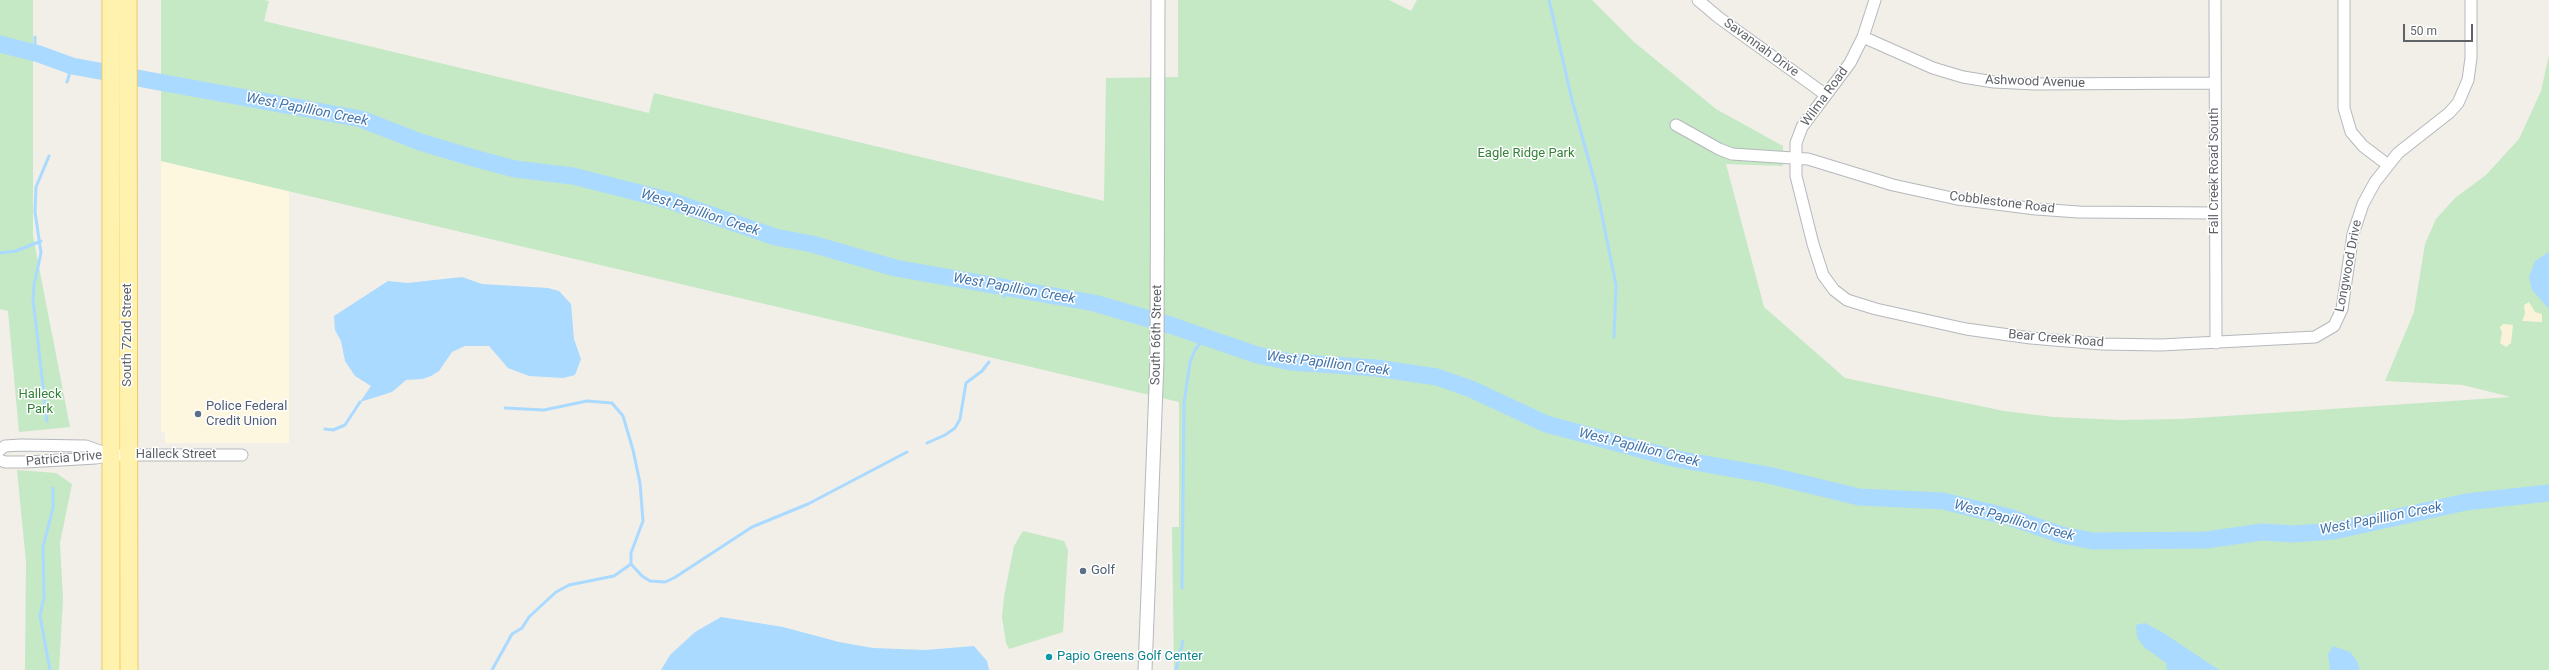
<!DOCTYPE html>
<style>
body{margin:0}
#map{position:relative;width:2549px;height:670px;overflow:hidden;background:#f1efe8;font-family:Roboto,sans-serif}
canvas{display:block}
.scale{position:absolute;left:2403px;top:24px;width:70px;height:18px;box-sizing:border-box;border:2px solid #5f6368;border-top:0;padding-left:5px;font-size:12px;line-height:14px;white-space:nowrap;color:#5f6368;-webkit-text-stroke:3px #fff;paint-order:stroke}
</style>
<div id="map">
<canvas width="2549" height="670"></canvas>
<div class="scale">50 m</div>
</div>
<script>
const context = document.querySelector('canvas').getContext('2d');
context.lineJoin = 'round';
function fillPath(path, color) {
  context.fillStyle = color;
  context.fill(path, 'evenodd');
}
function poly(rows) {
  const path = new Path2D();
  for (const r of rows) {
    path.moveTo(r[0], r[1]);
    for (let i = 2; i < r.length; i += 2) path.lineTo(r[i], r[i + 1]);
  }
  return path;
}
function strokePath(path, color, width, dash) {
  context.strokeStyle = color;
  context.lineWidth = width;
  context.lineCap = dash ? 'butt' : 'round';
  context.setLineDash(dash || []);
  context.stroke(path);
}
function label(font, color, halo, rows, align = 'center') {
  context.font = font + ' Roboto,sans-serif';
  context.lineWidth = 3;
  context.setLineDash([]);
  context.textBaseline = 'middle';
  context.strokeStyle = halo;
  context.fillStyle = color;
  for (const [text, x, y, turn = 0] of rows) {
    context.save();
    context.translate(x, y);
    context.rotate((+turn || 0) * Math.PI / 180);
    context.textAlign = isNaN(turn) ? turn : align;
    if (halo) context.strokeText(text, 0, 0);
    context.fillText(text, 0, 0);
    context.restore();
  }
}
const commercial = poly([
 [161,161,289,191,289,443,165,443,165,433,161,432]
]);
const green = poly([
 [0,0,33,0,33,236,70,427,19,432,8,311,0,309],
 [161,0,264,0,269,1,264,21,649,113,654,93,1104,201,1106,78,1178,77,1178,0,1389,0,1411,11,1417,0,1592,0,1634,42,1716,109,1783,146,1783,166,1726,164,1764,307,1845,378,2004,411,2053,417,2119,420,2181,419,2511,397,2463,385,2385,381,2414,312,2425,244,2436,219,2455,198,2486,175,2519,139,2541,91,2549,55,2549,670,1174,670,1172,527,1179,527,1179,402,161,161],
 [17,470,56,473,72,484,60,543,63,599,59,670,25,670,26,562],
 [1023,531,1064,541,1068,550,1063,632,1009,649,1006,643,1002,617,1004,597,1014,546]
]);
const sand = poly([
 [2529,302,2535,312,2542,314,2542,322,2522,321,2525,314,2524,305],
 [2503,324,2513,325,2511,343,2506,347,2500,343,2502,333,2500,327]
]);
const water = poly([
 [2549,252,2549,309,2532,290,2529,277,2535,261],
 [462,277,482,284,548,288,559,291,571,304,574,339,581,359,575,375,563,378,529,376,508,368,489,346,465,346,452,352,439,371,431,376,422,379,406,380,392,392,360,402,371,386,355,376,345,361,341,341,335,330,334,316,388,281,407,283],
 [721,617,783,627,839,642,873,648,925,650,974,646,987,661,989,670,661,670,670,655,695,632],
 [2145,623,2162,632,2219,670,2167,670,2166,663,2144,647,2137,637,2136,625],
 [2333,646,2350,652,2357,661,2360,670,2330,670,2328,654]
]);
const stream = poly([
 [1549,0,1572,100,1596,186,1616,285,1614,337],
 [35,37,35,54],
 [67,82,72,66],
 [0,253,16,251,41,241],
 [1004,297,1010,288],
 [47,421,33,299,34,285,41,253,35,212,36,187,49,156],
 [325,429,333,430,345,425,360,402],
 [927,443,945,435,955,428,960,419,966,383,982,371,989,362],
 [631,564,642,576,650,581,665,582,674,578,752,527,808,504,907,452],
 [1182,588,1184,404,1190,362,1195,350,1205,337],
 [50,670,40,616,44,597,43,547,53,508,53,488],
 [492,670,512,634,522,628,529,617,556,592,569,585,614,576,631,564,631,553,643,521,640,483,633,450,623,416,612,403,587,401,544,410,505,408],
 [1176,670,1183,641]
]);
const river = poly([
 [0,44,39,54,72,66,361,119,420,142,477,159,515,169,573,176,671,201,775,237,812,244,895,268,1094,303,1170,325,1257,355,1291,362,1376,368,1437,377,1471,389,1546,424,1677,459,1768,475,1859,497,1943,501,2009,517,2062,535,2093,541,2206,540,2262,532,2294,534,2334,531,2466,502,2549,493]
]);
const minor = poly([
 [1698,0,1718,17,1826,95],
 [1875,0,1863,37,1850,63,1802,127,1796,143,1796,176,1813,244,1823,275,1834,290,1847,300,1876,309,1966,329,2031,338,2102,344,2161,345,2315,337,2334,326,2342,309,2353,234,2363,204,2375,182,2398,153,2449,113,2458,103,2468,80,2471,58,2471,0],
 [2215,0,2216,343],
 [2344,0,2344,108,2351,132,2363,146,2388,165],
 [1863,37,1933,68,1963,77,1994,82,2035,84,2215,83],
 [1676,125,1719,149,1732,154,1808,159,1893,185,1957,199,2036,209,2079,212,2215,213],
 [0,450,5,446,21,445,86,446,111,455],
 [0,460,5,462,26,462,96,458,111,455,242,455]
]);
const tertiary = poly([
 [1145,670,1157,361,1158,0]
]);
const primary = poly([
 [111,0,111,670],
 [128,0,129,670]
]);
const markers = [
 [198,414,4,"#5c6f8a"],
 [1083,571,4,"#5c6f8a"],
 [1049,657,4,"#0f9aa8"]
];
const streetNames = [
 ["Savannah Drive",1761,48,36],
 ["Ashwood Avenue",2035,82,2],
 ["Wilma Road",1825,97,-54],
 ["Fall Creek Road South",2215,171,-90],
 ["Cobblestone Road",2002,203,7],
 ["Longwood Drive",2349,266,-79],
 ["South 72nd Street",128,335,-90],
 ["South 66th Street",1157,335,-89],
 ["Bear Creek Road",2056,339,5],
 ["Halleck Street",176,455],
 ["Patricia Drive",64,459,-5]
];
const parkNames = [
 ["Eagle Ridge Park",1526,154],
 ["Halleck",40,395],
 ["Park",40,410]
];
const serviceNames = [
 ["Police Federal",206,407],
 ["Credit Union",206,422],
 ["Golf",1091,571]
];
const cultureNames = [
 ["Papio Greens Golf Center",1057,657]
];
const waterNames = [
 ["West Papillion Creek",307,110,11],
 ["West Papillion Creek",700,213,18],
 ["West Papillion Creek",1014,289,10],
 ["West Papillion Creek",1328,364,7],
 ["West Papillion Creek",1639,448,14],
 ["West Papillion Creek",2381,519,-11],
 ["West Papillion Creek",2014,521,15]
];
fillPath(commercial, '#fef7e0');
fillPath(green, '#c5e8c5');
fillPath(sand, '#fbf3d9');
fillPath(water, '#aadaff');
strokePath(stream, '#aadaff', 3);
strokePath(river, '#aadaff', 17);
strokePath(minor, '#b5b8bc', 13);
strokePath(tertiary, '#b5b8bc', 15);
strokePath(primary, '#f2c960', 19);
strokePath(minor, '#fff', 11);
strokePath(tertiary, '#fff', 13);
strokePath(primary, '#fff2af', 17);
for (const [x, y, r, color] of markers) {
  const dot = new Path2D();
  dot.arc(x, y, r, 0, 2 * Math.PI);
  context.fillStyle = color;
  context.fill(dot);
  strokePath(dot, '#fff', 1.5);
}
label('13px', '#5f6368', '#fff', streetNames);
label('13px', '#348238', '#fff', parkNames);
label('13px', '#4e5e75', '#fff', serviceNames, 'left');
label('13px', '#0d838f', '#fff', cultureNames, 'left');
label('italic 14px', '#4174aa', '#fff', waterNames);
</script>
